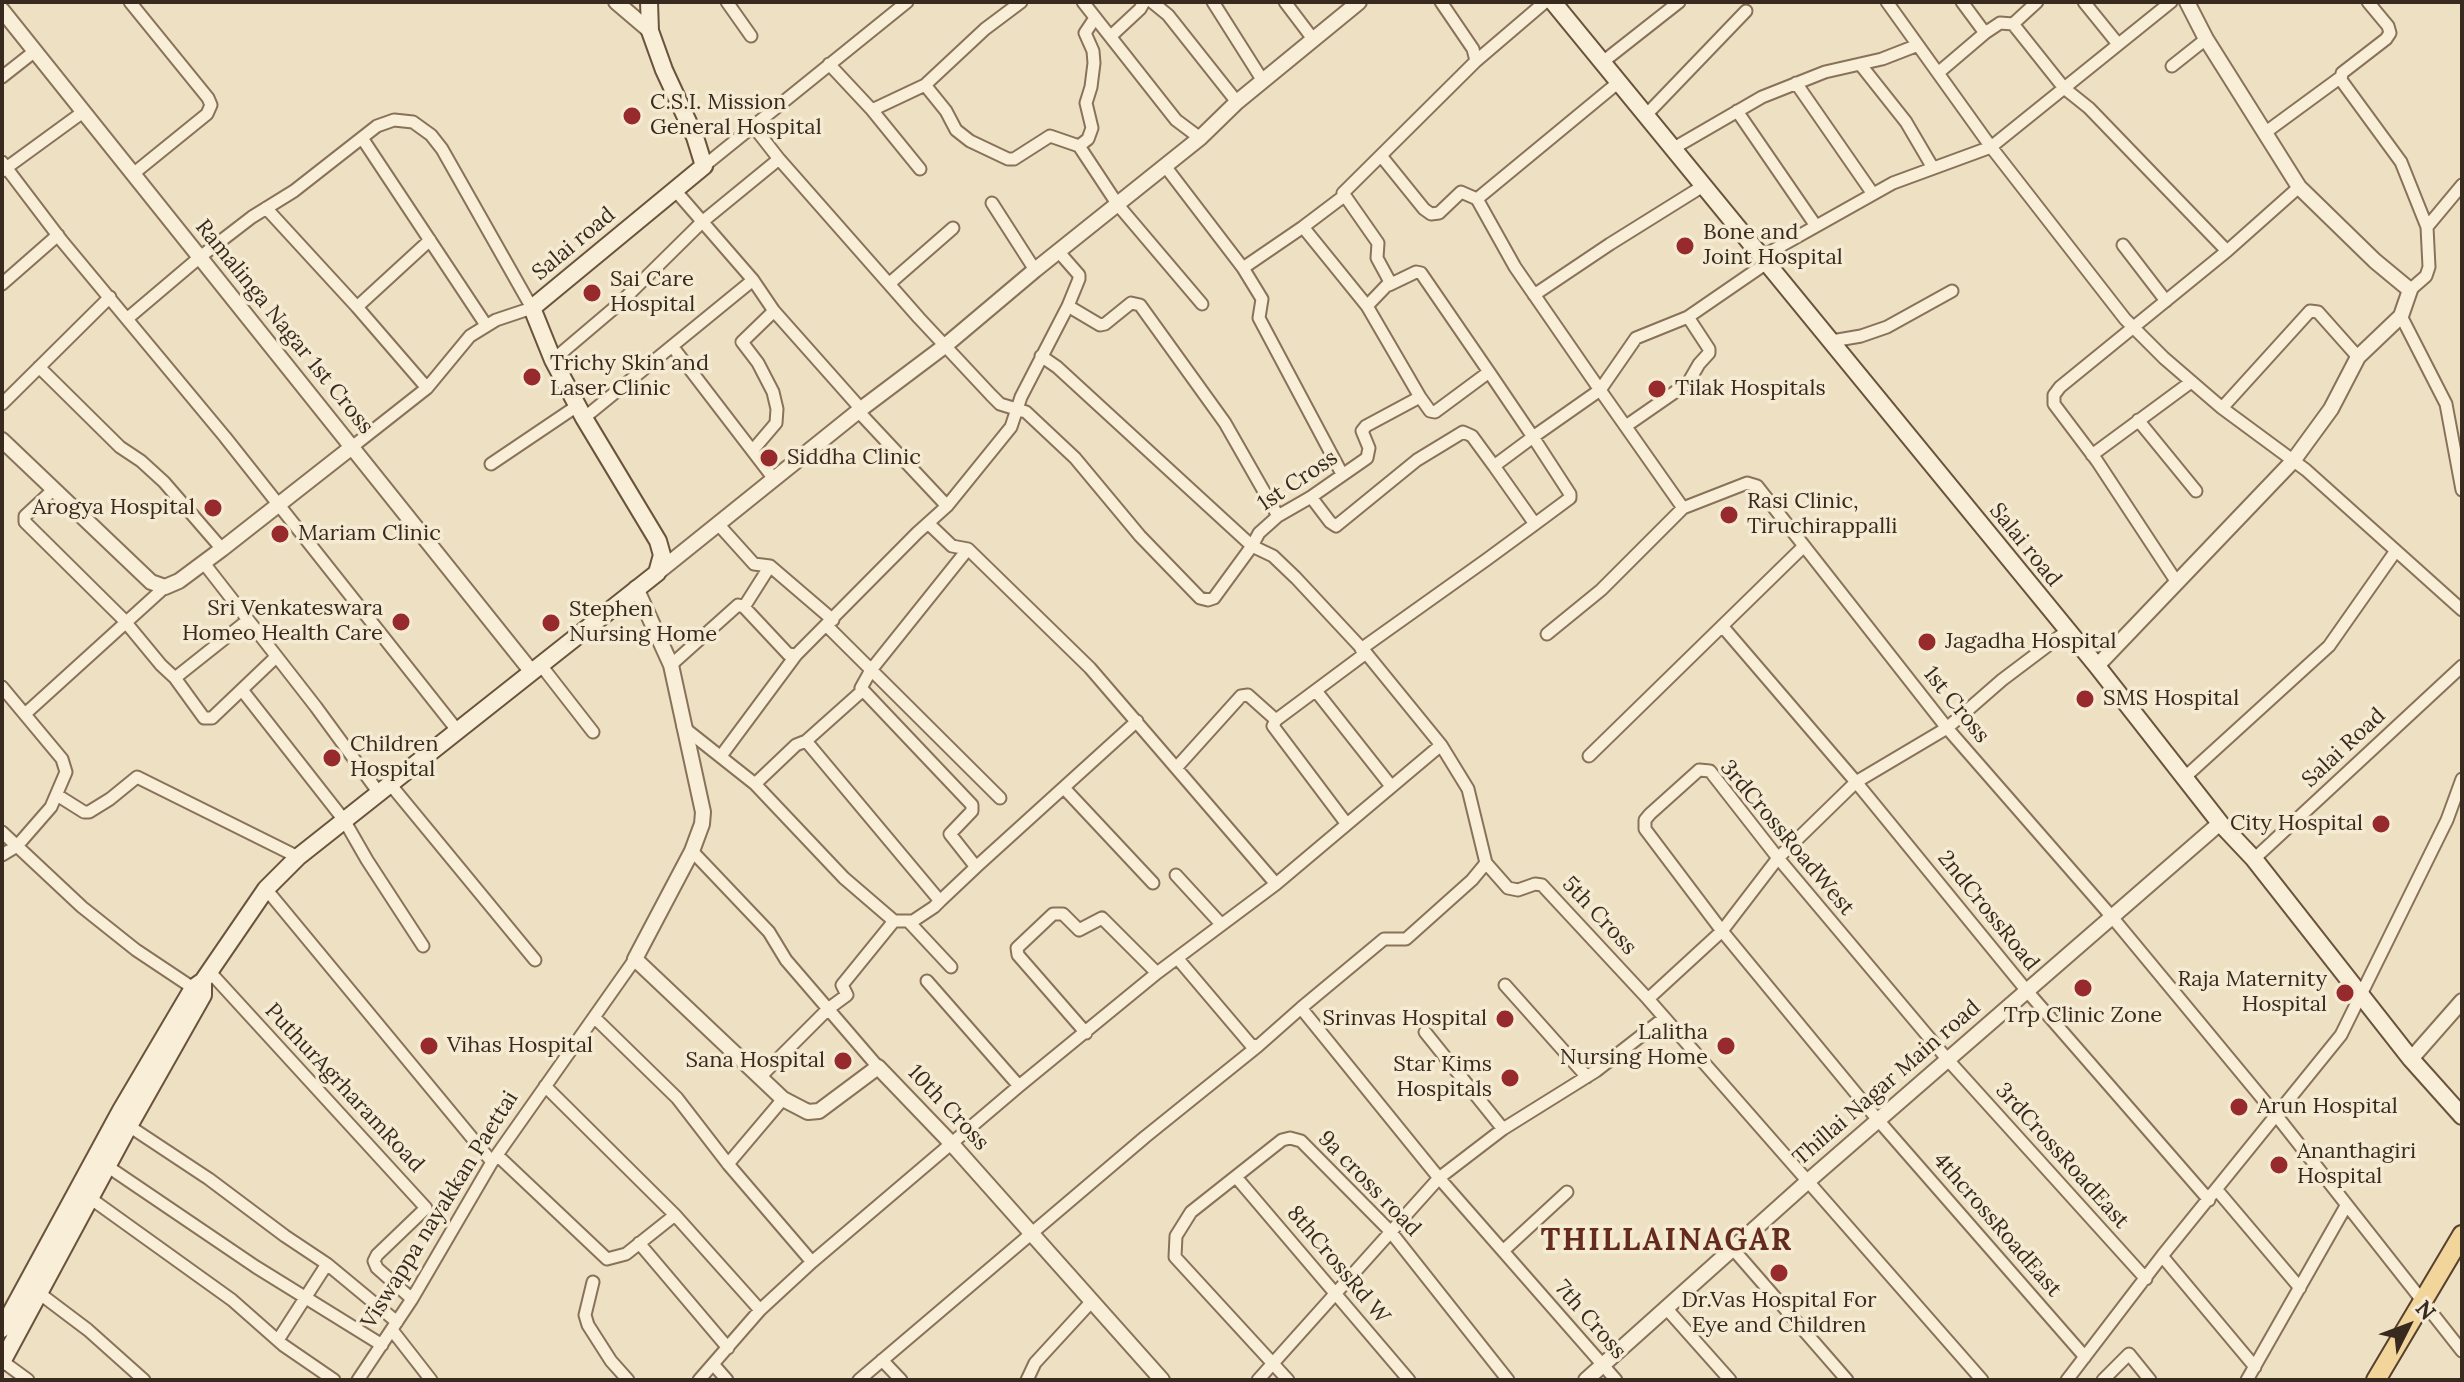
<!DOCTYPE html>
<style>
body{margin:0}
#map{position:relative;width:2464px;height:1382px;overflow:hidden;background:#eee0c3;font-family:Lora,serif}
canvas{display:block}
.frame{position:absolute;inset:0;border:4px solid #382a1e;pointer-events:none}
.north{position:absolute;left:2368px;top:1286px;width:80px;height:80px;-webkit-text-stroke:6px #f5ebd3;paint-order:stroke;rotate:48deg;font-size:22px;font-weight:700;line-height:32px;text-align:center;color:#382a1e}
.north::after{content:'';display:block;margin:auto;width:28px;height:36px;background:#382a1e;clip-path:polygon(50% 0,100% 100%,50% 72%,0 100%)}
</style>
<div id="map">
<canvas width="2464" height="1382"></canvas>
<div class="frame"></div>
<div class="north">N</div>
</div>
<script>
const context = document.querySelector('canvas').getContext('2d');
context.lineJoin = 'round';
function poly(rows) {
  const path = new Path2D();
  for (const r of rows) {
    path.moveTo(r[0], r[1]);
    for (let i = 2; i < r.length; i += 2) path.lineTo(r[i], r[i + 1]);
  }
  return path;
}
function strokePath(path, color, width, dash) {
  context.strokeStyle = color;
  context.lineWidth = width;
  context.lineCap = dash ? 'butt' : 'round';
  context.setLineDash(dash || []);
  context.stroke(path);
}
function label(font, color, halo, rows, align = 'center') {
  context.font = font + ' Lora,serif';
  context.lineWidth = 7;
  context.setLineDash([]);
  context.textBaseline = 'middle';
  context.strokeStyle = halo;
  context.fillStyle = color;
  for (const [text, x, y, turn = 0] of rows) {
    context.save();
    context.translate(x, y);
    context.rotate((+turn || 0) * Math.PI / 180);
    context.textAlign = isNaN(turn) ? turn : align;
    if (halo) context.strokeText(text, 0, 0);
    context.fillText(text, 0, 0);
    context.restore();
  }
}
const minor = poly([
 [130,2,208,98,211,105,207,114,133,174],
 [727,2,751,36],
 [1083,2,1176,120,1200,138],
 [1152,2,1168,15,1237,102],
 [1213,2,1263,81],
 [1285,2,1313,39],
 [1887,2,1991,147,2125,319,2164,358,2222,408,2306,470,2462,610],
 [2084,2,2118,44],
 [2368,2,2388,26,2390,33,2386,39,2342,73,2341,80,2401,162,2427,227,2429,267,2426,276,2410,290],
 [2013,24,2037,2],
 [1985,33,2000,23,2013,24,2064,88,2089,108,2227,251,2299,187],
 [1111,36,1140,9,1144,2],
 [1476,61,1545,2],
 [1604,61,1679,2],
 [829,64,872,110,925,85,985,29,1021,2],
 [1860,64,1906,122,1933,168],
 [2172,66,2206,39],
 [1938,73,1985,33,1962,2],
 [2,77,35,51],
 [1796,83,1873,194],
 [925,85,946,111,956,130,970,141,1008,159,1014,159,1050,136,1079,146,1118,205,1202,304],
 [872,110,920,169],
 [1737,111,1816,226],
 [1647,114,1746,11],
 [754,127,779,159,919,318,991,395,1000,404,1026,412,1075,458,1140,536,1200,598,1208,600,1214,598,1252,546,1273,556,1296,578,1366,653,1441,745,1468,789,1486,863,1508,888,1518,890,1535,884,1542,885,1648,999,1982,1380],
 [2266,132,2341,77],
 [362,138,486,325],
 [1079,146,1088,139,1092,128,1086,103,1091,87,1094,63,1093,51,1085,33,1095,18],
 [1674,148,1762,97,1825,72,1882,59,1918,45],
 [1382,157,1424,209,1431,214,1439,213,1461,192,1477,199,1515,267,1600,390,1636,338,1688,317],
 [2,162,62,241,225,437,457,730],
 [704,166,907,2],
 [1165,166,1243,268,1303,227,1367,306],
 [2,171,83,112],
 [674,189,753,280,774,311,861,409],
 [1477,199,1620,81],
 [992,203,1035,270],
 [266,208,357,307,430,240],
 [1303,227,1344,196],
 [2427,227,2462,185],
 [2123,245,2166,301],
 [1763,256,1893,183,1991,147,2171,2],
 [1243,268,1262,299,1259,318,1342,474],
 [890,283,953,228],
 [2,284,58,235],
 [1389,285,1416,272,1421,273,1489,372],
 [1534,295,1610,244,1703,186],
 [1068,306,1100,325,1105,324,1131,303,1140,305,1225,423,1278,516],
 [357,307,427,388],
 [2401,316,2446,404,2462,490],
 [128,318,200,257,252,217,294,191,377,126,394,120,413,122,431,135,442,149,532,308,496,320,470,336,427,388,352,447],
 [1832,341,1861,336,1887,327,1952,291],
 [672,346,774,479],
 [1041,356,1057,367,1252,546,1259,533,1278,516,1311,497,1367,458,1369,448,1362,431,1366,426,1420,397,1430,411,1435,412,1489,372,1533,437,1600,390,1683,508,1747,483,1757,486,1947,728,2112,917,2276,1115,2462,1351],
 [553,360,619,304,702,222,779,159],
 [39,367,120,447,141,461,164,482,222,549],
 [1420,397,1367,306,1390,282,1377,258,1378,243,1343,193,1476,61,1473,49,1441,2],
 [2,404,110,297],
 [2222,408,2310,311,2318,312,2358,357],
 [858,411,947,506],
 [584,418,753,280],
 [2138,420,2196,491],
 [1626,426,1688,383,1699,364,1709,353,1709,349,1688,317,1768,262],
 [753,450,776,423,777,409,773,392,758,363,742,342,774,311],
 [2092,455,2191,382],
 [491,464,577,406],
 [54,489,25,516,25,522,123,619,161,665,175,678],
 [1311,497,1330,522,1336,526,1417,460,1463,432,1472,436,1494,466],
 [718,524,754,564,770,566,833,620],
 [930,525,952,546,968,549,1090,668,1276,884],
 [968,549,871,670,861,688,972,805,972,811,950,834,976,867,1137,721],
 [203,562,316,707,379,793],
 [2176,581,2097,461,2054,404,2054,395,2060,387,2227,251],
 [744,607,770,566],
 [248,620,175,678,204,718,212,718,276,657],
 [827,626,1000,798],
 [1723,627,1856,782,2027,991,2209,1200],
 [1547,634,1601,590,1683,508],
 [1361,649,1486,560,1535,524,1570,498,1570,494,1533,437,1494,466,1535,524],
 [540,664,593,732],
 [671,665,738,605,744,607,788,654,796,655,917,533,947,506,1011,427,1021,397,1068,306,1079,279,1079,275,1058,251],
 [2,687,62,759,66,772,51,807,17,846,2,855],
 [242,690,344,820,367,860,423,946],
 [1316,691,1391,786],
 [25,714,165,587],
 [683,727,755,784,844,878,894,921,913,921,934,907,940,901,806,741],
 [721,756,796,655],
 [1589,756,1803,547],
 [1177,767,1241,696,1248,695,1276,720],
 [2184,778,2329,646,2395,552],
 [390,784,535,960],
 [755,784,796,745,806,741,862,691],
 [1064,788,1153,883],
 [57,795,84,812,89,812,110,799,137,777,298,857],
 [1346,823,1273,726,1276,720,1366,653],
 [2,832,82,907,136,950,196,990],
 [692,851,769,932,786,960,878,1067],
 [2254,859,2462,666],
 [1176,875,1221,924],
 [266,889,492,1162],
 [940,901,976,867],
 [909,922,951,967],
 [1178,959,1251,1045,1258,1046,1301,1008,1439,1178,1616,1380],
 [209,971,426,1208,377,1255,374,1261,377,1268,412,1299],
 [927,981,1019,1086],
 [1505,985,1587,1077],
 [1648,999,1722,931,1778,858,1856,782,1947,728,2002,680,2067,631],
 [1301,1008,1384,939,1406,939,1472,880,1486,863],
 [595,1018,677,1098,728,1164,812,1262],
 [1425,1032,1503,1129],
 [1086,1033,1018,955,1017,948,1053,914,1063,914,1079,930,1102,918,1157,973],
 [760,1077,828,1009,847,995,842,985,894,921],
 [545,1086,675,1215,760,1310,812,1262,1019,1086,1157,973,1276,884,1441,745],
 [129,1126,209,1179,285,1236,327,1264,397,1322],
 [497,1155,607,1259,626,1254,675,1215],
 [728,1164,783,1099],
 [107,1166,256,1267,382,1345],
 [1236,1177,1409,1380],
 [2217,1190,2300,1288],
 [90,1198,232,1300,283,1345,334,1380],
 [639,1243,728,1348],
 [1733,1249,1847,1380],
 [1503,1251,1567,1192],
 [2162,1256,2255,1367],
 [593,1282,585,1315,588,1325,611,1361,628,1380],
 [39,1293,88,1330,144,1380],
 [1666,1308,1730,1380],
 [392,1330,431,1380],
 [278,1340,327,1264],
 [2085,1357,1878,1120,1722,931,1645,829,1645,820,1650,814,1699,770,1710,771,1778,858,1948,1060,2146,1279],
 [882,1360,901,1380],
 [2,1361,28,1380],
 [713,1364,727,1380],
 [358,1380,412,1299,492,1162,635,959],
 [699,1380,760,1310],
 [859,1380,1145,1137,1258,1046],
 [1027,1380,1035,1363,1092,1301],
 [1258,1380,1439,1178,1503,1129,1596,1071,1664,1018],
 [1288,1380,1175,1257,1176,1236,1191,1212,1282,1140,1290,1138,1301,1141,1390,1231,1508,1380],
 [2067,1380,2162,1256,2341,1035,2447,820,2462,779],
 [2103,1380,2129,1354,2150,1380],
 [2247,1380,2346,1206]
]);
const tertiary = poly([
 [616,2,650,31],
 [2,10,531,671],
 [2,440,151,582,165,587,179,581,222,549,352,447],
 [657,573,861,409,946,345,1035,270,1200,138,1237,102,1359,2],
 [636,588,671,665,703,812,702,824,692,851,635,959,783,1099,808,1112,819,1111,878,1067,951,1143,1162,1380],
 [2097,666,2293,461,2331,409,2358,357,2401,316,2410,290,2375,261,2299,187,2206,39,2187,2],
 [2411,1059,2462,1001],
 [1586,1380,1807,1182,2220,823]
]);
const secondary = poly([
 [1553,2,2097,666,2220,823,2254,859,2411,1059,2462,1116],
 [2,1329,121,1110,193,988,203,981,266,889,298,857,657,573,662,555,658,541,584,418,553,360,532,308,704,166,695,137,664,70,650,31,649,2],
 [2,1362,129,1126,203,995,203,981]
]);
const primary = poly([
 [2376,1380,2462,1235]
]);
const markers = [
 [632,116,10,"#972a2d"],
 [1685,246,10,"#972a2d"],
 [592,293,10,"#972a2d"],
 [532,377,10,"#972a2d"],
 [1657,389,10,"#972a2d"],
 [769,458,10,"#972a2d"],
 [213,508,10,"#972a2d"],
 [1729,515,10,"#972a2d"],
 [280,534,10,"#972a2d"],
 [401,622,10,"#972a2d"],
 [551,623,10,"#972a2d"],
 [1927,642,10,"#972a2d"],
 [2085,699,10,"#972a2d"],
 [332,758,10,"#972a2d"],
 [2381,824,10,"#972a2d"],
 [2083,988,10,"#972a2d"],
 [2345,993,10,"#972a2d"],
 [1505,1019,10,"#972a2d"],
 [429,1046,10,"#972a2d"],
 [1726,1046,10,"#972a2d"],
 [843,1061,10,"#972a2d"],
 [1510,1078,10,"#972a2d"],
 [2239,1107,10,"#972a2d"],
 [2279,1165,10,"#972a2d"],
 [1779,1273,10,"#972a2d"]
];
const poiNames = [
 ["C.S.I. Mission",650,103],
 ["General Hospital",650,128],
 ["Bone and",1703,233],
 ["Joint Hospital",1703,258],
 ["Sai Care",610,280],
 ["Hospital",610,305],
 ["Trichy Skin and",550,364],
 ["Laser Clinic",550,389],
 ["Tilak Hospitals",1675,389],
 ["Siddha Clinic",787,458],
 ["Rasi Clinic,",1747,502],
 ["Tiruchirappalli",1747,527],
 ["Arogya Hospital",195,508,"right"],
 ["Mariam Clinic",298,534],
 ["Sri Venkateswara",383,609,"right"],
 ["Homeo Health Care",383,634,"right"],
 ["Stephen",569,610],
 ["Nursing Home",569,635],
 ["Jagadha Hospital",1945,642],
 ["SMS Hospital",2103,699],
 ["Children",350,745],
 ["Hospital",350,770],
 ["City Hospital",2363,824,"right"],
 ["Raja Maternity",2327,980,"right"],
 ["Hospital",2327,1005,"right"],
 ["Trp Clinic Zone",2083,1016,"center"],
 ["Srinvas Hospital",1487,1019,"right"],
 ["Lalitha",1708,1033,"right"],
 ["Nursing Home",1708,1058,"right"],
 ["Vihas Hospital",447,1046],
 ["Sana Hospital",825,1061,"right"],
 ["Star Kims",1492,1065,"right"],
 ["Hospitals",1492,1090,"right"],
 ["Arun Hospital",2257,1107],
 ["Ananthagiri",2297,1152],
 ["Hospital",2297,1177],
 ["Dr.Vas Hospital For",1779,1301,"center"],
 ["Eye and Children",1779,1326,"center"]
];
const streetNames = [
 ["Salai road",574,244,-40],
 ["Ramalinga Nagar 1st Cross",284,327,51],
 ["1st Cross",1298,481,-34],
 ["Salai road",2025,545,51],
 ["1st Cross",1956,705,51],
 ["Salai Road",2344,748,-43],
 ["3rdCrossRoadWest",1787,838,50],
 ["2ndCrossRoad",1988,911,51],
 ["5th Cross",1599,916,47],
 ["Thillai Nagar Main road",1887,1083,-41],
 ["PuthurAgrharamRoad",344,1088,47],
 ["10th Cross",948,1108,47],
 ["3rdCrossRoadEast",2062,1156,48],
 ["9a cross road",1369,1184,46],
 ["Viswappa nayakkan Paettai",440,1210,-58],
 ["4thcrossRoadEast",1997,1225,49],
 ["8thCrossRd W",1338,1265,50],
 ["7th Cross",1590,1320,49]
];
const districtNames = [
 ["THILLAINAGAR",1667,1241]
];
strokePath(minor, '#88725a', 15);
strokePath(tertiary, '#88725a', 18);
strokePath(secondary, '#6a533d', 20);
strokePath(primary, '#56402e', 22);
strokePath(minor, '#f9eed7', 11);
strokePath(tertiary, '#f9eed7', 14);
strokePath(secondary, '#f9eed7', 16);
strokePath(primary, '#f1d59b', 18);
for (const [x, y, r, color] of markers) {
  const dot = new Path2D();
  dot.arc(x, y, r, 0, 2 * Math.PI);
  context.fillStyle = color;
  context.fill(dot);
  strokePath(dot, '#f5ebd3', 3);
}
label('22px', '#382a1e', '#f5ebd3', poiNames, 'left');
label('22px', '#382a1e', '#f5ebd3', streetNames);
context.letterSpacing = '2px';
label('bold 30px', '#652b1e', '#f5ebd3', districtNames);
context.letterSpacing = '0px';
</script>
